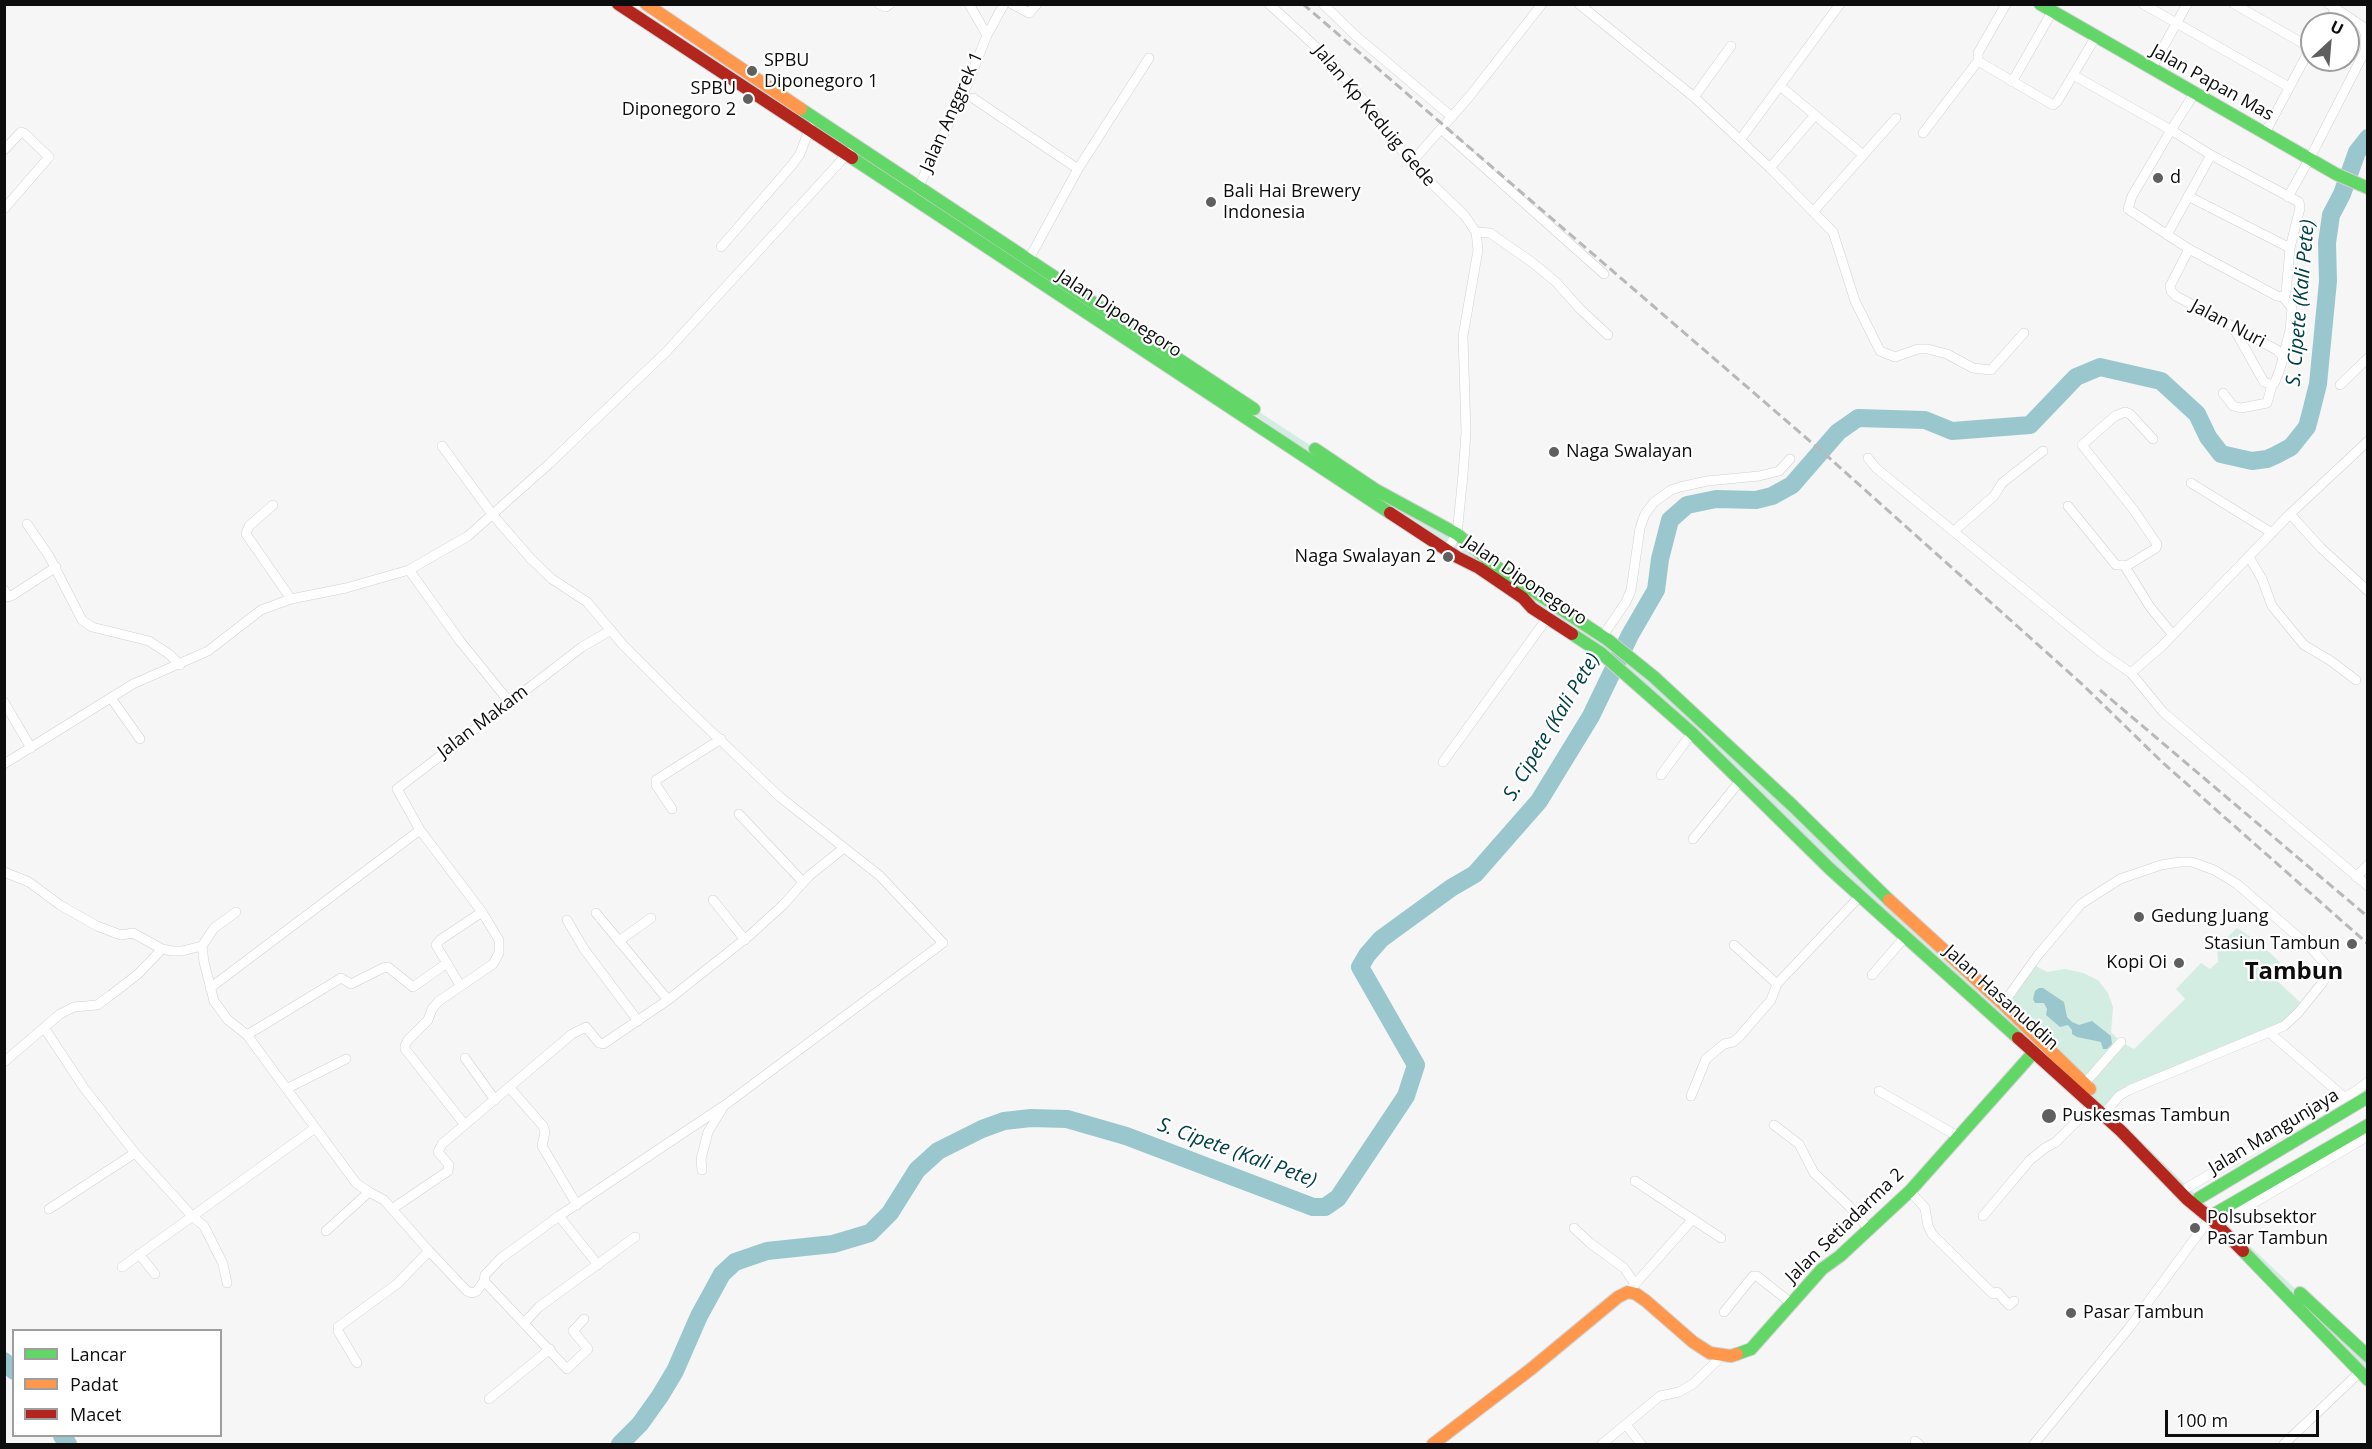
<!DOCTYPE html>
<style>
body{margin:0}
#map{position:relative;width:2372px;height:1449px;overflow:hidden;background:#f6f6f7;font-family:"Open Sans",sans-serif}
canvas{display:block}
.frame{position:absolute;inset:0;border:6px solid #0d0d0e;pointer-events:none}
.legend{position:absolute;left:12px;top:1329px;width:210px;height:108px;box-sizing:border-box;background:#fff;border:2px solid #9e9e9f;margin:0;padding:8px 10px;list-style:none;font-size:18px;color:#0d0d0e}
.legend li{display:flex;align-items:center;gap:12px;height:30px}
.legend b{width:30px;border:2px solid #9e9e9f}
.north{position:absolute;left:2300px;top:12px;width:60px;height:60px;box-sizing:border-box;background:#fff;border:2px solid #9e9e9f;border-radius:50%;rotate:26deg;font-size:16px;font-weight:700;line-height:24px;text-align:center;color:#0d0d0e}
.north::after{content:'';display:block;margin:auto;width:21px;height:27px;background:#5f5f60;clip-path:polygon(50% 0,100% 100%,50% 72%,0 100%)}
.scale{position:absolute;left:2165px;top:1410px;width:154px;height:27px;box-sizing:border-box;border:3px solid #0d0d0e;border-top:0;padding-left:8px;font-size:18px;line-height:21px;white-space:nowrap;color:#0d0d0e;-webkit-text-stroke:4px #fff;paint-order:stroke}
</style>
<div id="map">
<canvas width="2372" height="1449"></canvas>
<div class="frame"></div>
<ul class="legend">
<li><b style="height:8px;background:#63d668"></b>Lancar</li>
<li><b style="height:8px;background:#ff974d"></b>Padat</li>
<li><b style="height:8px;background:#b3261e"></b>Macet</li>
</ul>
<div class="north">U</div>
<div class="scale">100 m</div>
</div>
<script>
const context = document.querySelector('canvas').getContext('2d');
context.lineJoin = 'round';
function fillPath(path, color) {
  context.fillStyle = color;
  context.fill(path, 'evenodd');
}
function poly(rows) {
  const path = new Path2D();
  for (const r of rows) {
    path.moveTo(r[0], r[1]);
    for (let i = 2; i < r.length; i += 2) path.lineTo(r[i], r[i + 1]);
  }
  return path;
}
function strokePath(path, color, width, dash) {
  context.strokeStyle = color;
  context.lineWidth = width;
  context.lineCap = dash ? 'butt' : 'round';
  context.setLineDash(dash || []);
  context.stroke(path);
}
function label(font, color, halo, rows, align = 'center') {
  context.font = font + ' "Open Sans",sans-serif';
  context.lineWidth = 4.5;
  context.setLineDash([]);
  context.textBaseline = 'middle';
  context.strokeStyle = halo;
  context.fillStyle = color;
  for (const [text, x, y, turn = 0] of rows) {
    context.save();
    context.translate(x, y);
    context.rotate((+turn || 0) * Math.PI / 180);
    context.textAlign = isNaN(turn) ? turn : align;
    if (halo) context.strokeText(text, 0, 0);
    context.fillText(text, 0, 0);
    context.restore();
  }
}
const green = poly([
 [1142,335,1602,637,2003,1004,2032,964,2047,972,2065,969,2083,973,2098,980,2108,993,2113,1007,2111,1032,2121,1042,2134,1049,2185,999,2176,989,2201,963,2210,969,2218,962,2217,947,2237,928,2254,939,2280,962,2272,976,2304,1006,2284,1026,2129,1090,2108,1109,2223,1221,2367,1356,2367,1380,2304,1312,1643,689]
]);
const water = poly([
 [2039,988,2043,988,2064,1002,2067,1017,2072,1022,2079,1025,2092,1021,2111,1036,2112,1044,2107,1049,2103,1049,2101,1042,2077,1037,2072,1034,2072,1030,2068,1025,2060,1027,2046,1015,2047,1009,2044,1003,2035,1003,2033,999,2035,991]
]);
const river = poly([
 [4,1361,14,1371],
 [62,1436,68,1444],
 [620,1444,640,1424,660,1396,675,1371,699,1316,722,1274,735,1262,767,1251,833,1244,870,1233,890,1213,917,1170,938,1151,982,1129,1004,1121,1031,1118,1067,1119,1126,1136,1313,1207,1325,1207,1338,1198,1406,1096,1416,1065,1360,967,1367,955,1381,939,1451,888,1475,874,1539,801,1591,716,1630,635,1656,590,1660,559,1670,520,1687,505,1716,499,1756,500,1772,496,1792,485,1838,432,1858,418,1925,420,1952,431,2030,425,2076,377,2100,367,2161,381,2197,414,2208,437,2221,454,2252,461,2267,459,2276,455,2291,447,2307,427,2311,412,2318,384,2328,281,2327,243,2331,215,2342,194,2357,152,2368,138]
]);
const street = poly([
 [879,4,886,7,890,4],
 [1012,4,1029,13,1037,4],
 [1269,4,1327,57,1372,110,1411,163,1465,216,1476,232,1478,250,1463,336,1466,432,1463,475,1457,534,1447,550],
 [1323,4,1356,36,1452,117],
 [1579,4,1694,97,1770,168,1833,232,1855,301,1880,351,1895,357,1918,349,1928,349,1947,354,1973,368,1991,370,2024,333],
 [2143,4,2289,87],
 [2234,4,2311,48],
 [2326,24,2336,9],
 [987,35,1004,4],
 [1978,61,2053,105,2057,102,2095,38],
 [1978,61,1978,53,2006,4],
 [2151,69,2187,4],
 [2073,75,2171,130,2211,155,2299,202,2300,208,2290,248,2286,293,2283,297,2277,296,2189,249,2128,209,2132,196,2171,130,2194,94],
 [2012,82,2052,12],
 [1780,86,1862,154],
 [1694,97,1731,46],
 [973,98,1078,169,1029,259],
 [1441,129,1604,274],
 [1923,133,1978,61],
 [2265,133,2312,45],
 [1740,140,1840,4],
 [4,150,21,132,24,133,49,157,4,209],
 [1411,163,1469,97,1542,4],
 [1770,168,1815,115],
 [1078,169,1149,58],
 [918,188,968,83,987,35,969,4],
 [2188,196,2290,248],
 [2288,197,2312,154,2365,51,2365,33,2362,26,2329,4],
 [1813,212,1896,118],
 [1476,232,1490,233,1533,263,1556,282,1580,309,1608,335],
 [2167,235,2211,155],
 [721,247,792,165,800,154,810,127],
 [2189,249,2170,286,2171,291,2176,296,2277,350,2283,357],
 [2233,327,2264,382,2272,385,2275,382,2280,369,2290,330,2292,308,2283,297],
 [2340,385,2368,358],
 [2223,393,2233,406,2241,408,2267,403,2272,385],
 [2368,441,2290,514,2162,646,2131,673,2163,712,2368,886],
 [1868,458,1876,468,2102,653,2131,673],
 [2191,483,2272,533],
 [273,505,249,526,246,534,291,599],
 [2068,506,2116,565,2124,565,2150,607,2173,635],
 [2290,514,2321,548,2368,591],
 [27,524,49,556,82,620,92,627,149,641,169,654,180,665],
 [1954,531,1994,496,2002,483,2043,451],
 [2249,557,2262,579,2272,606,2304,645,2331,661,2356,680],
 [2125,567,2156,548,2157,544,2133,509,2082,445,2115,416,2125,412,2130,414,2153,439],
 [409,570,460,641,511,704],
 [4,590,8,597,13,595,56,567],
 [1602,637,1626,602,1631,590,1640,528,1645,514,1654,502,1671,490,1680,487,1707,481,1759,476,1779,471,1790,459],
 [111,698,140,739],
 [4,702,31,748],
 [1443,762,1548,617],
 [4,764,133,684,208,651,261,610,291,599,346,588,409,570,468,536,549,464,667,351,849,152],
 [1661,775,1692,733],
 [672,809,656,785,656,780,721,739],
 [739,814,803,882],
 [1693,839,1740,781],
 [4,872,29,882,60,905,97,926,121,935,133,933,162,949,172,951,182,951,202,946,204,962,214,1001,228,1020,247,1035,356,1183,369,1192,384,1200,429,1251,467,1291,472,1293,477,1291,484,1281,485,1275,500,1259,559,1216,725,1105,943,943,880,876,780,797,673,695,624,646,587,602,552,579,531,559,492,514,442,446],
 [2356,877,2368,865],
 [713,900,745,940],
 [596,913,668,1000],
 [567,920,584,949,638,1021],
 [619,941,651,918],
 [1734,945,1777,984],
 [202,946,214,928,236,912],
 [1872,975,1905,937],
 [460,985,436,945,440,940,482,912],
 [210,988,420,830],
 [2003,1004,2038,955,2081,904,2120,879,2161,865,2180,862,2192,862,2214,870,2237,884,2311,948,2327,966,2327,972,2323,982,2298,1013,2284,1026,2129,1090,2119,1096,2108,1109],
 [45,1029,84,1088,135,1153,192,1216,204,1226,223,1264,227,1283],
 [2270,1033,2344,1097],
 [247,1035,341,978,351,984,383,968,388,967,413,987,447,963],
 [465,1058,495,1100],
 [4,1062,60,1014,74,1007,97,1005,111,995,138,974,162,949],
 [2085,1083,2121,1042],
 [509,1087,543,1126,545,1132,542,1146,577,1205],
 [288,1088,346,1059],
 [1879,1091,1959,1137],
 [1691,1096,1706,1059,1724,1044,1733,1042,1739,1037,1771,1000,1777,984,1860,896],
 [465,1125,405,1049,405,1046,408,1040,428,1020,432,1009,439,1001,493,964,499,953,499,940,482,912,420,830,397,789,582,647,611,630],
 [1774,1125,1799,1144,1814,1173,1849,1206,1869,1229],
 [702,1170,701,1159,708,1132,722,1109],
 [1635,1181,1721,1238],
 [2188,1187,2354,1092,2368,1082],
 [1910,1191,1925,1208,1928,1226,1932,1234,1993,1294,1997,1292,2009,1305,2014,1301],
 [49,1209,135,1153],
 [392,1209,448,1171,449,1165,438,1152,442,1144,572,1034,586,1027,599,1043,603,1044,668,1000,750,935,783,905,810,875,844,848],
 [559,1216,598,1265],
 [1983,1216,2030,1160,2045,1148,2056,1142,2093,1105],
 [2223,1221,2368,1136],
 [1574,1228,1590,1243,1624,1268,1635,1284],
 [326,1231,369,1192],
 [139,1254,155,1274],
 [122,1267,315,1128],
 [484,1281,567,1369,588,1349,573,1331,584,1319],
 [1628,1292,1692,1220],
 [1724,1312,1753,1276,1757,1276,1791,1303],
 [524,1323,539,1307,635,1237],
 [357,1363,338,1331,338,1327,397,1284,429,1251],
 [489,1399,550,1349],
 [1627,1426,1641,1444],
 [1915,1441,1919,1444],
 [1602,1444,1660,1396,1679,1392,1693,1384,1722,1356],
 [2034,1444,2129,1328,2210,1218],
 [2284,1444,2360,1372]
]);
const fast = poly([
 [2040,4,2336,174,2368,188],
 [801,109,1254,409],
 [852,158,1390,513],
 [1315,449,1376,490,1457,534,1494,565,1608,640,1654,677,1793,806,1889,900],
 [1572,634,1601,653,1692,733,1830,869,2018,1038],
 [2199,1198,2368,1097],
 [2216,1213,2368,1125],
 [2243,1251,2368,1380],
 [2300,1293,2368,1356],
 [1737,1354,1751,1349,1822,1269,1840,1256,1910,1191,2034,1052]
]);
const slow = poly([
 [646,4,801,109],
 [1889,900,2003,1004,2090,1089],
 [1433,1444,1531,1369,1618,1297,1628,1292,1636,1294,1646,1301,1693,1342,1710,1353,1731,1356,1737,1354]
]);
const jam = poly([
 [618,4,852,158],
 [1390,513,1457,557,1479,568,1523,598,1532,608,1572,634],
 [2018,1038,2121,1131,2187,1199,2210,1218,2243,1251]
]);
const rail = poly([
 [1303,4,1826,455,2084,686,2162,762,2368,944],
 [2100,690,2368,917]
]);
const markers = [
 [752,71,6,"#5f5f60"],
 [748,99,6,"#5f5f60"],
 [2158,178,6,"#5f5f60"],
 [1211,202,6,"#5f5f60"],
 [1554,452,6,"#5f5f60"],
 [1448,557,6,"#5f5f60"],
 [2139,917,6,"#5f5f60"],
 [2352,944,6,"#5f5f60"],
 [2179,963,6,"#5f5f60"],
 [2049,1116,8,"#5f5f60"],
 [2195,1228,6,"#5f5f60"],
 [2071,1313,6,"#5f5f60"]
];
const poiNames = [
 ["SPBU",764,61],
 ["Diponegoro 1",764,82],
 ["SPBU",736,89,"right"],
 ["Diponegoro 2",736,110,"right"],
 ["d",2170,178],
 ["Bali Hai Brewery",1223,192],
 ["Indonesia",1223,213],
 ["Naga Swalayan",1566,452],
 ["Naga Swalayan 2",1436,557,"right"],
 ["Gedung Juang",2151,917],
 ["Stasiun Tambun",2340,944,"right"],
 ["Kopi Oi",2167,963,"right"],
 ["Puskesmas Tambun",2062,1116],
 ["Polsubsektor",2207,1218],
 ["Pasar Tambun",2207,1239],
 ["Pasar Tambun",2083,1313]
];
const streetNames = [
 ["Jalan Papan Mas",2212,83,29],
 ["Jalan Anggrek 1",952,112,-66],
 ["Jalan Kp Keduig Gede",1374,116,50],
 ["Jalan Diponegoro",1119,314,33],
 ["Jalan Nuri",2228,324,28],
 ["Jalan Diponegoro",1525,581,34],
 ["Jalan Makam",483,722,-37],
 ["Jalan Hasanuddin",2001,998,42],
 ["Jalan Mangunjaya",2274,1132,-31],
 ["Jalan Setiadarma 2",1845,1226,-44]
];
const waterNames = [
 ["S. Cipete (Kali Pete)",2301,303,-85],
 ["S. Cipete (Kali Pete)",1552,727,-59],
 ["S. Cipete (Kali Pete)",1237,1153,20]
];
const districtNames = [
 ["Tambun",2294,972]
];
fillPath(green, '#d3ede2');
fillPath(water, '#9ac7ce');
strokePath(river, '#9ac7ce', 18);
strokePath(street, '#d1d1d2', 10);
strokePath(fast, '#d1d1d2', 14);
strokePath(slow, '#d1d1d2', 14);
strokePath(jam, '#d1d1d2', 14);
strokePath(street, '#fefefe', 9);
strokePath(fast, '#63d668', 12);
strokePath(slow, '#ff974d', 12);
strokePath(jam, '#b3261e', 12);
strokePath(rail, '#b8b8b9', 3, [9, 4.5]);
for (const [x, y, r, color] of markers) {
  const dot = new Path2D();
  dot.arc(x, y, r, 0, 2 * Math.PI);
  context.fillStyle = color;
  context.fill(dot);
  strokePath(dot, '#fff', 2);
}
label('18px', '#0d0d0e', '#fff', poiNames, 'left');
label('18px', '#0d0d0e', '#fff', streetNames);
label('italic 20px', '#004047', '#fff', waterNames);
label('bold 24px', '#0d0d0e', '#fff', districtNames);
</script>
